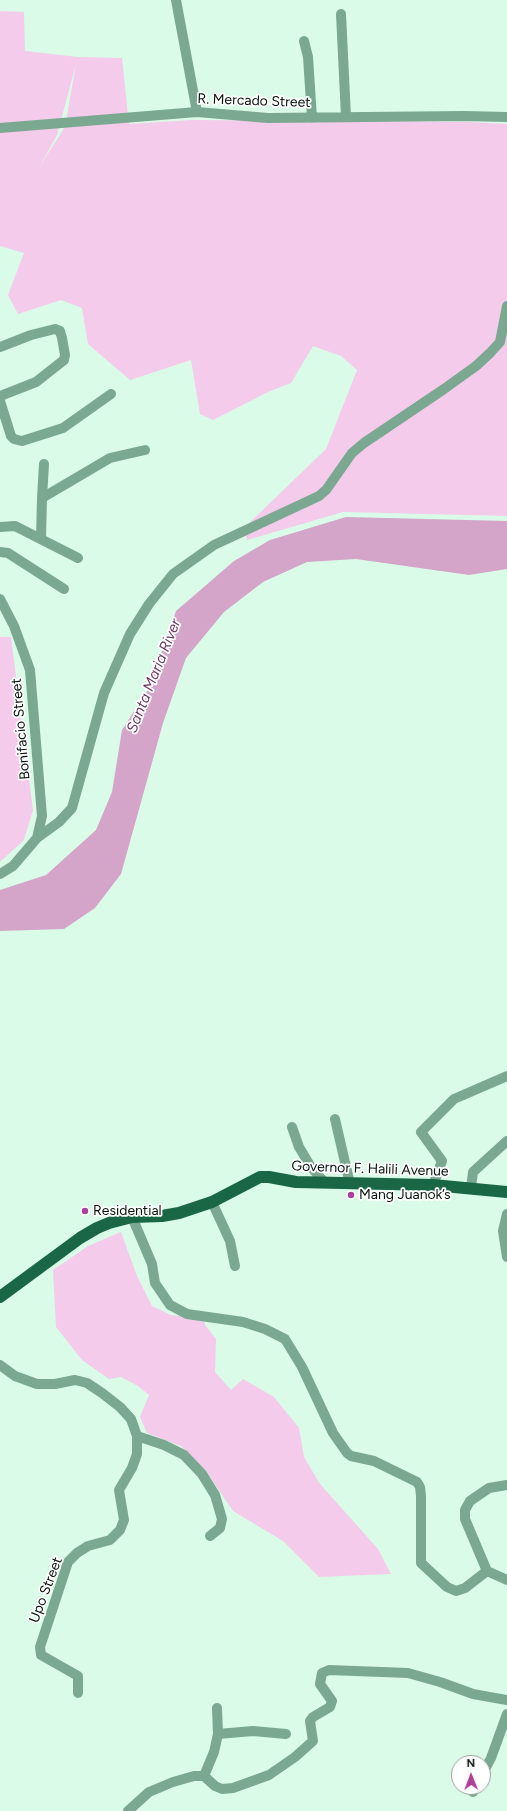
<!DOCTYPE html>
<meta charset="utf-8">
<style>
body{margin:0}
#map{position:relative;width:507px;height:1811px;overflow:hidden;background:#dafbe8;font-family:Figtree,sans-serif}
canvas{display:block}
.north{position:absolute;left:451px;top:1755px;width:40px;height:40px;box-sizing:border-box;background:#fff;border:1px solid #9ca19e;border-radius:50%;rotate:359deg;font-size:11px;font-weight:700;line-height:16px;text-align:center;color:#07130d}
.north::after{content:'';display:block;margin:auto;width:14px;height:18px;background:#ae3f9c;clip-path:polygon(50% 0,100% 100%,50% 72%,0 100%)}
</style>
<div id="map">
<canvas width="507" height="1811"></canvas>
<div class="north">N</div>
</div>
<script>
const context = document.querySelector('canvas').getContext('2d');
context.lineJoin = 'round';
function fillPath(path, color) {
  context.fillStyle = color;
  context.fill(path, 'evenodd');
}
function poly(rows) {
  const path = new Path2D();
  for (const r of rows) {
    path.moveTo(r[0], r[1]);
    for (let i = 2; i < r.length; i += 2) path.lineTo(r[i], r[i + 1]);
  }
  return path;
}
function strokePath(path, color, width, dash) {
  context.strokeStyle = color;
  context.lineWidth = width;
  context.lineCap = dash ? 'butt' : 'round';
  context.setLineDash(dash || []);
  context.stroke(path);
}
function label(font, color, halo, rows, align = 'center') {
  context.font = font + ' Figtree,sans-serif';
  context.lineWidth = 3.5;
  context.setLineDash([]);
  context.textBaseline = 'middle';
  context.strokeStyle = halo;
  context.fillStyle = color;
  for (const [text, x, y, turn = 0] of rows) {
    context.save();
    context.translate(x, y);
    context.rotate((+turn || 0) * Math.PI / 180);
    context.textAlign = isNaN(turn) ? turn : align;
    if (halo) context.strokeText(text, 0, 0);
    context.fillText(text, 0, 0);
    context.restore();
  }
}
const green = poly([
 [0,11,24,12,25,51,78,57,122,58,129,124,192,120,469,122,507,124,507,516,343,512,247,540,244,528,326,449,357,370,341,356,313,346,291,383,268,392,213,420,200,414,191,360,130,380,88,344,82,308,61,300,18,314,8,295,24,253,0,246],
 [76,64,65,127,40,166,57,135],
 [0,637,11,637,33,810,24,840,0,862],
 [121,1232,137,1276,152,1306,171,1315,204,1319,205,1325,216,1339,215,1372,231,1390,243,1379,274,1397,299,1428,304,1457,320,1484,378,1549,391,1574,319,1577,283,1541,233,1511,206,1471,181,1446,147,1433,140,1417,149,1395,138,1386,121,1377,109,1379,82,1360,56,1327,53,1270,88,1246]
]);
const water = poly([
 [346,517,507,521,507,569,469,575,356,559,307,562,263,582,224,612,186,658,163,723,121,874,95,908,64,929,0,931,0,890,46,875,96,830,112,792,122,730,149,688,176,611,234,561,270,540]
]);
const minor = poly([
 [176,0,197,112],
 [341,14,346,117],
 [304,41,308,57,312,118],
 [0,128,197,112,268,118,464,116,507,117],
 [0,347,31,335,55,329,60,331,62,338,65,355,64,360,36,382,0,396],
 [0,401,11,436,14,439,22,441,63,428,111,394],
 [42,498,44,464],
 [0,527,15,526,78,558],
 [41,539,42,498,110,458,145,450],
 [0,552,8,553,64,589],
 [0,599,14,626,30,670,42,816,37,838,13,866,0,874],
 [37,838,59,822,72,808,104,693,130,634,149,604,173,574,214,545,319,496,326,490,352,453,364,443,444,389,476,366,490,353,500,342,507,306],
 [335,1119,350,1184],
 [292,1127,299,1147,311,1167,325,1183],
 [433,1185,442,1161,421,1132,454,1099,507,1076],
 [471,1188,473,1172,507,1141],
 [212,1202,230,1241,235,1266],
 [507,1214,503,1231,507,1257],
 [132,1217,152,1264,155,1283,170,1305,187,1314,243,1322,265,1329,285,1339,302,1367,333,1433,347,1453,351,1456,374,1461,417,1482,420,1487,421,1496,421,1563,447,1587,456,1591,465,1588,487,1571,465,1519,465,1510,470,1501,489,1488,507,1485],
 [0,1365,15,1376,37,1384,55,1384,75,1380,87,1383,102,1393,120,1407,131,1419,137,1436,137,1454,132,1468,119,1490,124,1520,120,1530,110,1540,88,1546,77,1553,68,1562,40,1647,41,1655,78,1676,78,1693],
 [137,1436,164,1445,184,1455,202,1474,215,1495,222,1519,220,1528,210,1536],
 [487,1571,507,1580],
 [218,1734,253,1731,286,1734],
 [483,1773,491,1758,507,1714],
 [204,1776,214,1752,218,1734,217,1708],
 [473,1792,476,1787],
 [128,1811,149,1792,173,1782,194,1776,204,1776,215,1786,222,1789,233,1788,269,1775,295,1757,313,1741,310,1721,313,1717,330,1707,332,1701,320,1684,322,1673,329,1670,408,1673,440,1682,473,1694,507,1700]
]);
const major = poly([
 [0,1297,80,1238,97,1228,109,1223,132,1217,162,1216,179,1213,212,1202,260,1177,269,1177,296,1182,433,1185,507,1192]
]);
const markers = [
 [351,1195,4,"#ae3f9c"],
 [85,1211,4,"#ae3f9c"]
];
const streetNames = [
 ["R. Mercado Street",254,101,2],
 ["Bonifacio Street",21,729,-95],
 ["Governor F. Halili Avenue",370,1169,2],
 ["Upo Street",46,1590,-69]
];
const poiNames = [
 ["Mang Juanok’s",359,1195],
 ["Residential",93,1211]
];
const waterNames = [
 ["Santa Maria River",154,676,-68]
];
fillPath(green, '#f4cbea');
fillPath(water, '#d4a5c9');
strokePath(minor, '#7ba890', 10);
strokePath(major, '#1a6746', 12);
for (const [x, y, r, color] of markers) {
  const dot = new Path2D();
  dot.arc(x, y, r, 0, 2 * Math.PI);
  context.fillStyle = color;
  context.fill(dot);
  strokePath(dot, '#fff', 1.5);
}
label('14px', '#07130d', '#fff', streetNames);
label('14px', '#07130d', '#fff', poiNames, 'left');
label('italic 15px', '#6e3564', '#fff', waterNames);
</script>
